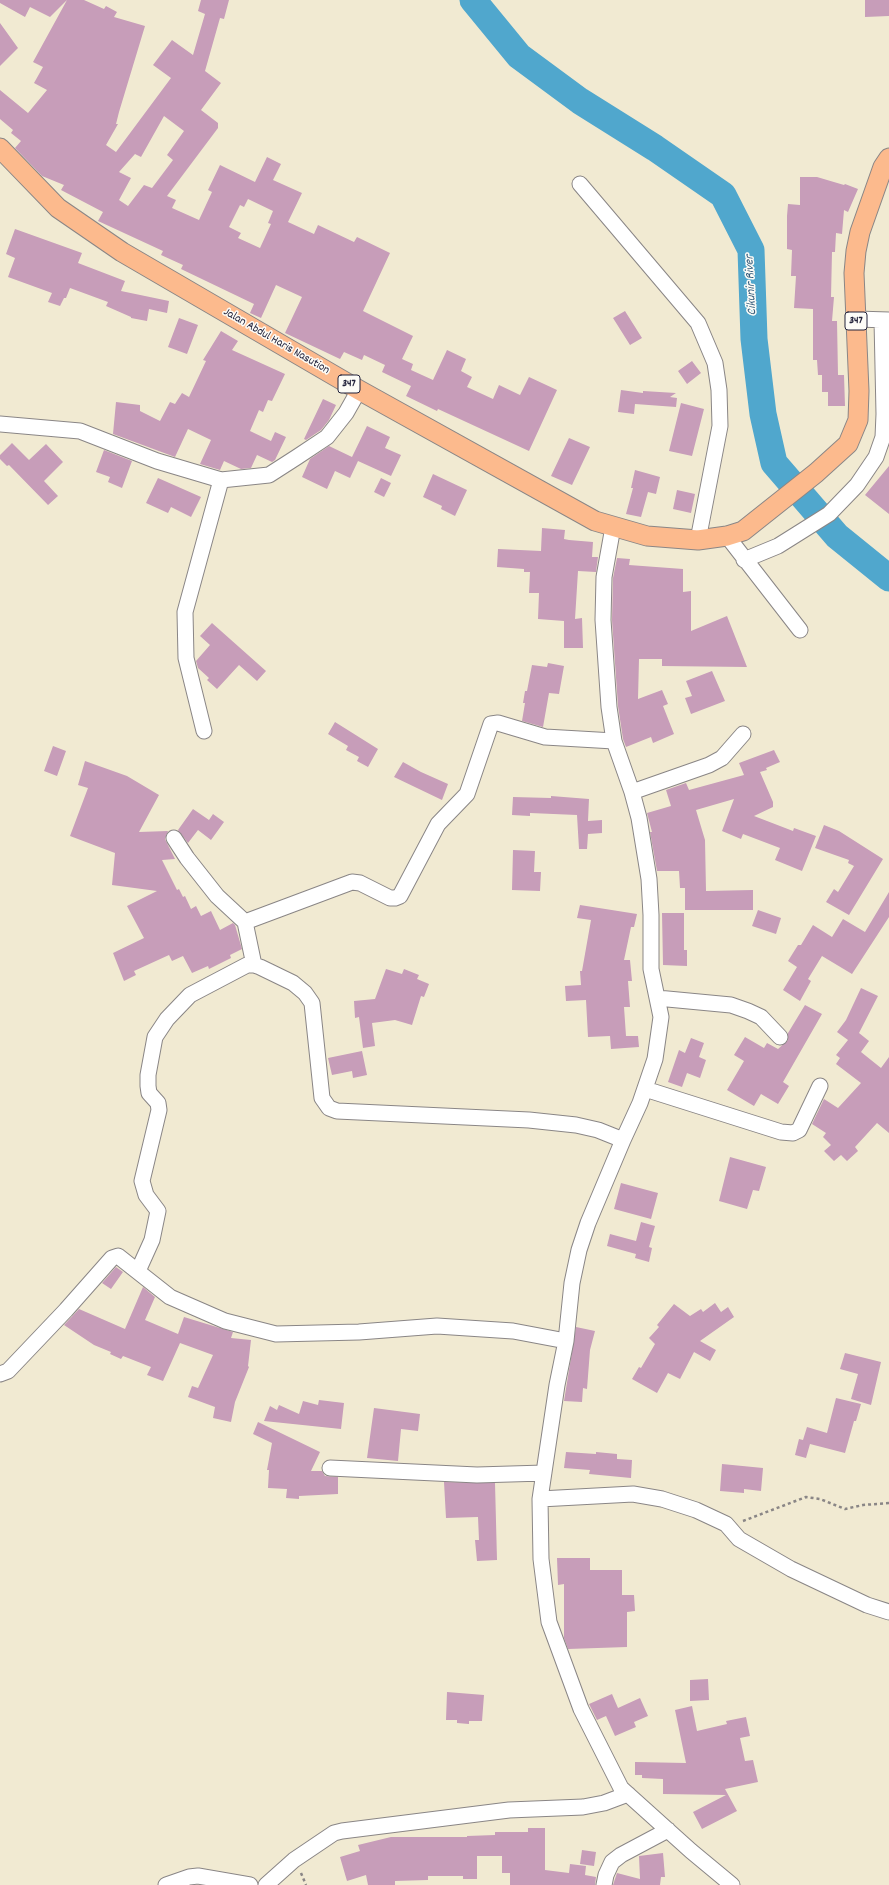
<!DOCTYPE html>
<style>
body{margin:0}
canvas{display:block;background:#f1ead2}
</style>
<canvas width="889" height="1885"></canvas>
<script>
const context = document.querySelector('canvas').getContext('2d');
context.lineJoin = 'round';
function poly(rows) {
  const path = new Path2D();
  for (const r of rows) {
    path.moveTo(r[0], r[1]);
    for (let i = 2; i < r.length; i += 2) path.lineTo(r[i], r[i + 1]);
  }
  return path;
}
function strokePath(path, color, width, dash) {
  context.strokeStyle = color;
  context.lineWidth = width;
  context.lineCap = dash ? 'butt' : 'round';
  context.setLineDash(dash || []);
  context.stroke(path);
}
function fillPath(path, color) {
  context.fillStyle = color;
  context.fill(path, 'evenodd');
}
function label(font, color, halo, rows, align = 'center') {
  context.font = font + ' Dekko,sans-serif';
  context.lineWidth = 3;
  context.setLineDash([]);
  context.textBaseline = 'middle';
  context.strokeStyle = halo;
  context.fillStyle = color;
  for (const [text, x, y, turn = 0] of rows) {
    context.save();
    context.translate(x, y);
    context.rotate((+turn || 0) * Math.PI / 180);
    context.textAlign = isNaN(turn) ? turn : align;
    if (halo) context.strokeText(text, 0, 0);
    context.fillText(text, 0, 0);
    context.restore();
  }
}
const river = poly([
 [473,0,519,56,580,101,655,148,723,195,751,250,754,339,763,414,774,463,837,536,889,578]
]);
const building = poly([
 [0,0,84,0,104,9,106,6,117,12,114,17,145,26,119,112,116,124,118,124,106,145,116,152,171,78,153,65,172,40,193,55,205,14,198,11,201,0,229,0,224,19,220,18,205,71,221,83,201,110,218,123,218,128,167,196,176,200,172,208,199,220,212,192,208,190,220,165,255,182,267,157,281,164,273,180,302,193,288,222,314,234,318,225,354,242,357,237,390,253,363,311,413,336,402,359,413,364,411,370,433,380,447,350,466,359,461,371,472,377,467,387,493,399,499,385,520,395,529,377,557,390,529,451,438,409,437,411,406,396,411,386,382,372,385,365,364,355,362,360,344,352,340,359,285,333,302,297,276,285,261,318,250,313,254,304,181,269,183,265,161,255,163,251,98,221,103,212,61,190,64,185,42,176,15,148,21,141,11,133,13,130,0,119,0,90,28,113,47,90,34,83,43,67,33,62,67,0,50,17,30,7,25,17,0,3],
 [164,116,184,131,167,155,173,160,152,188,144,185,128,206,119,200,131,178,119,172,135,154,141,157],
 [248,199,273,211,268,223,271,224,260,248,238,238,241,233,229,227,240,205,244,207],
 [865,0,889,0,889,16,865,17],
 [0,23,18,48,0,66],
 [800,177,817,177,844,185,845,184,858,189,848,212,844,210,842,234,836,233,835,252,832,252,831,297,834,297,832,321,837,321,838,375,844,375,845,406,828,406,828,392,822,392,822,375,818,375,817,360,813,360,813,309,794,308,796,276,791,276,792,250,787,249,787,216,788,204,800,205],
 [15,229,82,253,78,263,125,281,121,291,169,301,167,313,149,309,147,321,131,318,131,317,106,306,108,302,70,288,66,298,64,298,60,306,48,302,52,293,8,277,15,258,6,254],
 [625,311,642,338,630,345,613,318],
 [179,318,198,325,187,354,168,347],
 [221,331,238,341,232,350,285,374,272,401,268,400,263,412,259,410,250,431,271,441,275,432,286,437,275,460,272,462,257,455,251,468,241,469,224,461,220,470,200,464,211,440,188,429,175,457,113,434,116,402,140,405,140,411,160,421,170,402,175,404,182,393,189,397,206,361,203,360],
 [692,361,701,373,687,384,678,371],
 [621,390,643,393,643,391,676,393,670,397,677,398,676,407,635,404,634,414,618,412],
 [323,399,336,405,329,420,321,430,306,440,304,439],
 [681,403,704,409,692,456,669,451],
 [367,426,390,437,385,448,401,455,391,476,358,461,350,478,335,471,327,489,302,477,310,459,329,446,352,457],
 [569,438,590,447,572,485,551,476],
 [12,443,29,460,46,444,63,462,44,481,58,496,48,505,9,465,7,466,0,459,0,455],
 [104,450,132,461,122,488,108,482,110,477,96,472],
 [889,466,889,514,865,495],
 [635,470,660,477,656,494,648,492,641,517,626,514,633,488,631,488],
 [433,474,467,490,455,516,441,509,442,506,423,497],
 [158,478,201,497,191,517,171,507,168,513,146,503],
 [381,478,391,483,384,497,374,492],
 [677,490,695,494,691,513,673,509],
 [542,528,565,530,564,539,569,540,593,542,592,557,598,557,596,572,578,571,575,619,582,618,583,648,564,648,564,621,538,619,539,593,529,593,530,572,524,572,524,569,497,567,498,549,541,551],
 [617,558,630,559,629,565,683,569,683,592,691,591,691,631,727,616,747,667,662,666,662,659,639,659,638,699,662,690,668,704,663,706,674,734,653,743,651,737,626,747,623,739,618,706,612,620,613,578],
 [212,623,266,671,257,681,239,665,217,689,207,680,209,678,198,668,196,661,210,645,200,636],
 [548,663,564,666,559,694,549,693,543,727,522,721,525,703,523,703,525,691,527,691,532,665,547,667],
 [712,671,725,701,691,714,685,698,692,696,686,681],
 [335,722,378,749,368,767,357,761,359,757,346,750,348,746,328,734],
 [53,746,66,751,57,776,44,771],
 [774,750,780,762,766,768,767,770,760,772,773,802,773,807,754,816,793,831,794,828,816,836,802,871,775,860,780,848,743,834,741,839,722,831,734,799,696,810,705,840,706,891,753,890,753,910,685,910,685,888,680,888,679,871,657,871,650,832,652,832,647,813,671,806,666,790,686,783,689,790,744,775,739,763],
 [85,761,127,776,159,795,139,832,168,831,165,839,175,859,162,860,177,890,179,889,183,897,185,896,191,909,196,906,201,916,211,911,220,930,233,923,235,925,242,949,230,955,231,958,209,969,208,966,192,973,183,956,172,961,169,955,134,971,136,975,124,981,113,953,144,938,127,906,157,891,112,885,115,853,70,836,88,788,78,785],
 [403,762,421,772,448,784,442,800,394,777],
 [551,796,589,799,588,821,602,820,602,833,588,834,587,849,579,849,577,815,530,813,530,816,512,815,513,797,551,798],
 [193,809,209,820,213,814,224,822,211,840,198,830,188,843,178,830],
 [824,825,839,831,883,859,849,915,826,902,834,889,838,892,854,866,848,863,849,860,815,848],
 [513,850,535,851,534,872,541,872,540,891,512,890],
 [889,892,889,917,852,974,822,956,808,979,811,981,800,1001,783,990,797,967,788,961,798,945,801,945,813,925,832,937,843,919,865,932],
 [580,905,637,914,634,927,631,927,624,960,630,960,632,981,628,981,630,1007,624,1007,626,1036,638,1036,639,1047,611,1049,610,1036,588,1037,586,1000,566,1001,565,986,581,985,580,971,582,971,591,920,577,918],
 [758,910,781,918,776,934,752,926],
 [662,913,684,913,684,950,687,950,687,966,663,965],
 [386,969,402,974,404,969,419,975,417,979,429,984,424,997,421,996,412,1025,395,1020,372,1023,375,1046,363,1048,359,1017,355,1018,354,1001,375,999],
 [861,988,878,996,859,1033,869,1041,861,1052,881,1068,889,1057,889,1133,877,1123,855,1147,858,1151,847,1161,841,1155,834,1161,824,1151,831,1145,823,1137,826,1133,812,1124,824,1099,838,1108,861,1083,836,1064,840,1058,836,1055,848,1040,837,1032,846,1020],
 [805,1005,822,1014,783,1082,789,1086,778,1104,761,1094,754,1106,727,1090,744,1061,734,1055,745,1037,764,1048,767,1043,778,1049,788,1040,788,1033],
 [691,1038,704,1043,699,1057,706,1060,700,1078,687,1073,682,1087,668,1082,679,1050,685,1053],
 [362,1051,367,1075,353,1078,352,1071,332,1075,328,1058],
 [730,1157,766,1167,759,1191,753,1190,747,1209,719,1201],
 [621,1183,658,1193,651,1219,614,1209],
 [641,1222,655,1226,649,1247,652,1248,649,1262,635,1258,636,1254,607,1246,610,1234,636,1241],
 [116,1267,123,1272,111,1289,102,1283],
 [143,1287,155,1297,145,1320,178,1334,184,1317,233,1332,231,1338,251,1340,248,1366,249,1367,235,1402,231,1422,213,1418,215,1407,188,1397,192,1386,198,1388,213,1355,180,1343,163,1381,147,1375,151,1367,123,1356,121,1359,110,1354,111,1352,94,1345,64,1325,79,1309,125,1329],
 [715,1303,721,1312,728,1307,734,1317,700,1341,716,1350,710,1361,694,1352,680,1379,668,1373,657,1393,632,1379,639,1367,641,1368,655,1344,649,1338,659,1327,657,1325,674,1304,690,1316,701,1309,703,1312],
 [576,1327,595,1331,590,1350,587,1389,583,1388,582,1402,564,1401],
 [845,1353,881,1362,871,1405,851,1399,858,1374,840,1369],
 [836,1398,861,1404,856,1421,854,1421,845,1453,810,1444,806,1458,795,1455,799,1439,803,1440,807,1427,827,1433],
 [319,1400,344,1403,341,1429,264,1421,270,1406,277,1410,279,1405,299,1414,303,1401,318,1405],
 [374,1408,420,1414,418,1431,401,1429,398,1461,367,1458],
 [258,1422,320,1452,311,1471,322,1471,325,1476,338,1477,338,1494,299,1496,299,1499,286,1498,287,1489,268,1488,269,1470,267,1470,272,1443,253,1434],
 [566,1452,596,1454,596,1452,617,1454,617,1459,632,1460,631,1478,589,1474,590,1470,564,1468],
 [722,1464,763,1468,761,1491,744,1489,744,1493,720,1491],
 [444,1482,495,1483,497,1560,477,1561,475,1540,479,1540,478,1517,446,1518],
 [557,1558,590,1558,590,1570,622,1570,622,1595,634,1595,635,1611,627,1612,627,1647,568,1649,564,1638,564,1584,558,1585],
 [708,1679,709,1700,690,1701,690,1680],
 [447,1692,484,1695,482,1721,469,1721,469,1724,457,1723,457,1720,446,1720],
 [612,1694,618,1708,640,1698,648,1716,634,1722,636,1727,615,1736,606,1716,597,1720,589,1704],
 [692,1706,697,1731,727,1724,726,1721,746,1717,750,1736,740,1738,745,1761,753,1760,758,1782,725,1789,737,1811,702,1829,693,1812,726,1795,663,1794,663,1779,642,1778,642,1775,635,1775,635,1762,686,1763,675,1710],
 [528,1828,545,1828,545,1870,569,1873,570,1864,586,1866,585,1875,596,1877,595,1885,510,1885,510,1873,502,1873,502,1856,477,1856,477,1879,463,1879,463,1876,428,1876,428,1880,395,1881,395,1885,368,1885,366,1875,347,1881,340,1857,360,1851,358,1845,391,1837,467,1837,467,1836,495,1835,495,1832,528,1832],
 [582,1850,596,1852,594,1866,580,1864],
 [663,1853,665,1877,661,1877,660,1885,613,1885,617,1873,640,1879,639,1856]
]);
const path = poly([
 [743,1521,806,1497,820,1499,845,1509,863,1505,889,1503],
 [301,1873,306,1885]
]);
const minor = poly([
 [580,184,698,323,715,363,719,390,720,426,698,540],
 [856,319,889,320],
 [0,424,80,431,157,461,221,480,269,475,297,457,327,437,346,413,359,390],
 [613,527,604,577,603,620,609,707,614,741,632,792,639,818,649,879,651,915,651,969,661,1017,655,1059,640,1103,623,1140,588,1223,579,1250,572,1283,566,1341,557,1385,540,1499,541,1559,549,1622,581,1709,621,1788,691,1851,732,1885],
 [727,536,800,630],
 [744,560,778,546,829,514,857,485,876,457,883,437,884,414,882,320],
 [204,731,186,658,185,612,221,480],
 [632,792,709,765,722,758,743,734],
 [174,838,187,858,217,896,245,922,352,882,360,883,390,898,395,898,400,896,438,824,467,794,491,724,498,723,545,737,614,741],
 [245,922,254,965],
 [657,998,731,1005,748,1011,761,1017,780,1037],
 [645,1089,781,1132,793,1133,799,1130,820,1086],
 [138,1271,152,1240,158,1211,146,1195,142,1181,159,1110,158,1103,149,1093,148,1086,148,1075,155,1037,167,1019,190,995,247,965,254,965,260,967,293,983,305,993,312,1003,322,1098,329,1108,337,1111,529,1120,576,1125,598,1130,623,1140],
 [0,1374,8,1371,66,1310,112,1258,118,1256,170,1297,225,1321,276,1334,359,1332,437,1326,513,1331,566,1341],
 [330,1468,477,1475,544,1473],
 [540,1499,633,1494,662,1499,696,1510,726,1524,739,1539,791,1569,867,1605,889,1612],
 [166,1885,189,1877,198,1876,250,1885],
 [266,1885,294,1860,334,1833,342,1831,509,1810,583,1807,604,1803,628,1794],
 [604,1885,606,1875,612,1862,621,1855,668,1830]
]);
const major = poly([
 [0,148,58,208,122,252,359,390,595,521,647,536,698,540,727,536,743,531,816,473,848,444,858,420,859,391,854,273,856,251,860,232,883,167,889,158]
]);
const shields = [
 [856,321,22],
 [349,384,22]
];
const shieldNames = [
 ["347",856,321],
 ["347",349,384]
];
const streetNames = [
 ["Jalan Abdul Haris Nasution",276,342,30]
];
const waterNames = [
 ["Cikunir River",752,285,-93]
];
strokePath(river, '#50a7cd', 27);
fillPath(building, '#c79db9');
strokePath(minor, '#8a8686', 17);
strokePath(major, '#8a8686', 21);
strokePath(path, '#8a8686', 2.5, [3, 3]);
strokePath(minor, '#fff', 15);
strokePath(major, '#fcba8d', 19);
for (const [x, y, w] of shields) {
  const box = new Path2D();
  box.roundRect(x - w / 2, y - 9, w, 18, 3);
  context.fillStyle = '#fdfcf7';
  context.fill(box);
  strokePath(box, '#22223b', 1);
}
label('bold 11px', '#22223b', null, shieldNames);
label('12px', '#22223b', '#fdfcf7', streetNames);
label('italic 13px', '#375e7d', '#fdfcf7', waterNames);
</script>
